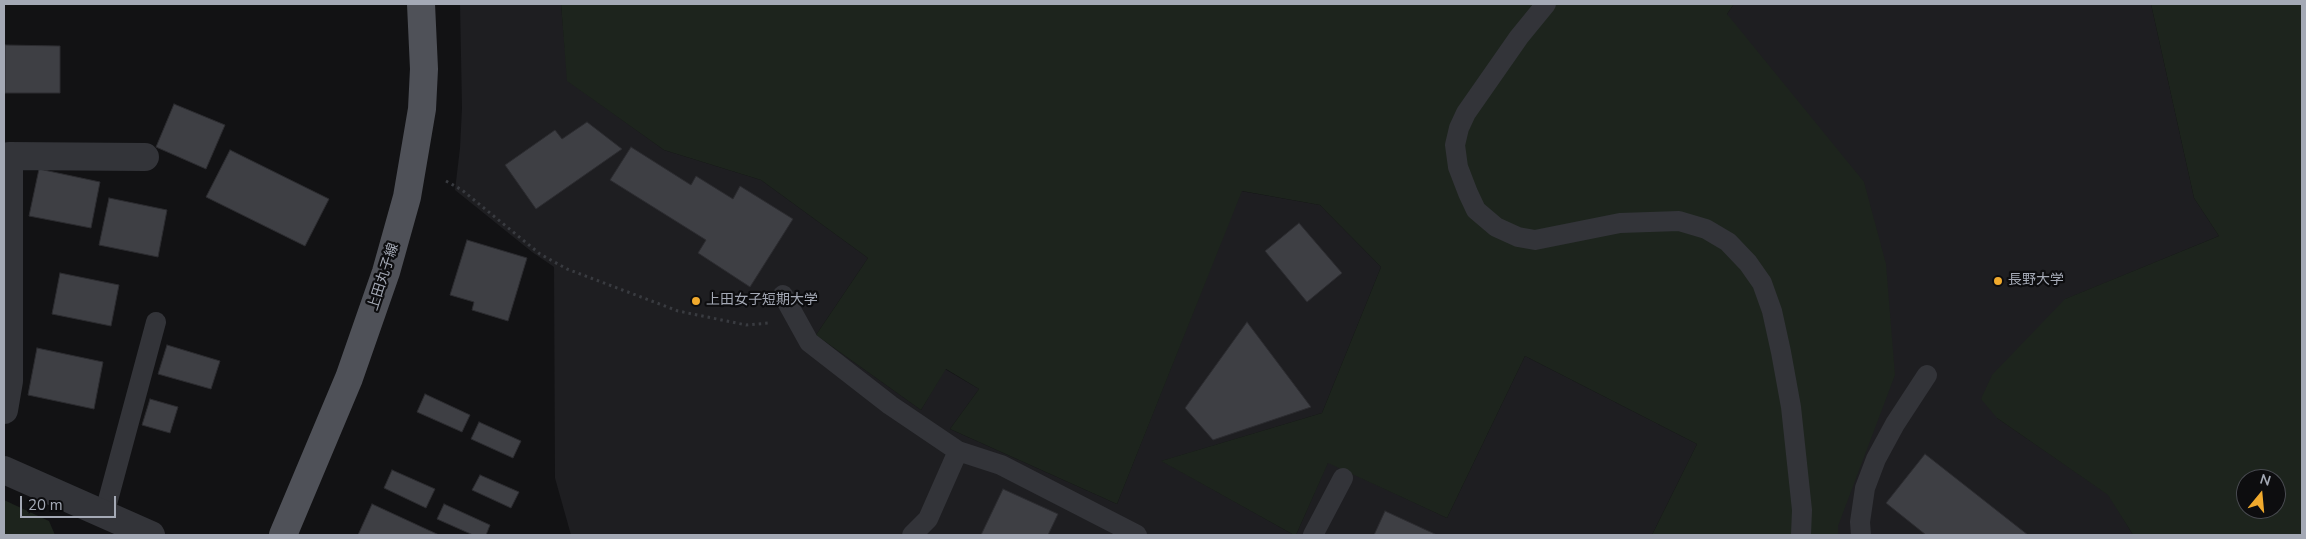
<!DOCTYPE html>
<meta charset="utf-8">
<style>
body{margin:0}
#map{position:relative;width:2306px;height:539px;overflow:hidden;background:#121214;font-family:"Nunito Sans",sans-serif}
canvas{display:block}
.frame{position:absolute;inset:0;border:5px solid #a4a9b5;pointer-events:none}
.north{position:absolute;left:2236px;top:469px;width:50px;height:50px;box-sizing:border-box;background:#0d0d0f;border:1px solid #494b51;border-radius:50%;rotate:17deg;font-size:14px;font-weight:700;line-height:20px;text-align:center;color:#a4a9b5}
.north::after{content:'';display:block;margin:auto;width:18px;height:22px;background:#f1aa2d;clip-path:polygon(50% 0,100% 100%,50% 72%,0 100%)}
.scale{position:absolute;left:20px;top:496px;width:96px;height:22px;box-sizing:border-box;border:2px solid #a4a9b5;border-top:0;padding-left:6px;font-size:15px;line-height:18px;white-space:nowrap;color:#a4a9b5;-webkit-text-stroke:4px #0d0d0f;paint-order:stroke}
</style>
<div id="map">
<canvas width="2306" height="539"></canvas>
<div class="frame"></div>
<div class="north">N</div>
<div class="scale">20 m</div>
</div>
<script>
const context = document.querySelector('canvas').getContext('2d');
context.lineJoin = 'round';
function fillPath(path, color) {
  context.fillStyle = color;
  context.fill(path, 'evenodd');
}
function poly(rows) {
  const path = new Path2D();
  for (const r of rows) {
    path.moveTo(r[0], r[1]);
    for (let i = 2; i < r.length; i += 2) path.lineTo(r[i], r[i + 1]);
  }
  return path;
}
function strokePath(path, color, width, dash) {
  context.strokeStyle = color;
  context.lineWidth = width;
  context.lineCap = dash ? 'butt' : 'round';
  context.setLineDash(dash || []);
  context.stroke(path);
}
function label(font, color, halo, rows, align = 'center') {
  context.font = font + ' "Nunito Sans","Noto Sans JP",sans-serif';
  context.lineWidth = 4.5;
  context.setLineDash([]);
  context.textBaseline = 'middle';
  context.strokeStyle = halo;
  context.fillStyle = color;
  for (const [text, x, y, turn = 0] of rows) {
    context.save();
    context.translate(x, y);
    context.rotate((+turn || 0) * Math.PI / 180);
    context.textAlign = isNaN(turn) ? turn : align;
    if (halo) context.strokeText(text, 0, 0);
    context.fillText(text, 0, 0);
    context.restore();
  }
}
const built = poly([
 [460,4,561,4,568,81,664,150,761,180,868,258,816,335,921,410,945,369,979,389,950,429,1117,504,1241,191,1320,205,1381,267,1322,413,1162,461,1294,535,571,535,555,478,554,267,532,252,455,190,460,148,462,108],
 [1734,4,2151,4,2194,198,2219,236,2066,299,1997,418,2109,495,2133,535,1838,535,1838,526,1727,14],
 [1525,356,1697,444,1652,535,1296,535,1328,462,1447,518]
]);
const green = poly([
 [561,4,1734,4,1727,14,1864,182,1886,264,1895,375,1838,526,1838,535,1652,535,1697,444,1525,356,1447,518,1328,463,1296,535,1294,535,1161,461,1322,413,1381,267,1320,205,1242,191,1117,504,950,429,979,389,946,369,921,410,816,335,868,258,761,180,664,150,567,81],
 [2151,4,2302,4,2302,535,2133,535,2108,495,1997,418,1981,399,1992,375,2065,299,2219,236,2194,198],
 [2246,479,2276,479,2276,509,2246,509],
 [4,500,49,521,55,535,4,535]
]);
const building = poly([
 [5,45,60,46,60,93,5,93,5,45],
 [174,104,225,125,206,169,156,147,174,104],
 [587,122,622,149,536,209,505,165,555,130,562,139,587,122],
 [631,147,691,185,696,176,733,199,740,186,793,219,750,287,698,253,706,240,610,180,631,147],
 [230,150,329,199,305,246,206,197,230,150],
 [39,169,100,182,91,228,29,216,39,169],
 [109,198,167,210,158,257,99,245,109,198],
 [1299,223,1342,273,1307,302,1265,251,1299,223],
 [467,240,527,258,508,321,472,310,474,302,450,295,467,240],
 [60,273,119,285,111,326,52,314,60,273],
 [1247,322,1311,407,1213,440,1185,408,1247,322],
 [167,345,220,361,211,389,158,374,167,345],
 [37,348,103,362,94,409,28,395,37,348],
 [425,394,470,415,462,432,417,412,425,394],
 [150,399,178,407,170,433,142,425,150,399],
 [479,422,521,441,513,458,471,439,479,422],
 [1925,454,2028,535,1926,535,1886,503,1925,454],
 [392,470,435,489,426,508,384,488,392,470],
 [480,475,519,492,511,508,472,490,480,475],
 [1003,489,1058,514,1048,535,981,535,1003,489],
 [372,504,439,535,358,535,372,504],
 [444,504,490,525,486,535,473,535,437,519,444,504],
 [1385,511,1437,535,1374,535,1385,511]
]);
const path = poly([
 [446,181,462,190,540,254,567,269,678,311,746,325,769,323]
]);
const service = poly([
 [1546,4,1519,37,1466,113,1459,128,1455,145,1458,167,1468,193,1476,210,1496,227,1518,237,1535,240,1620,223,1679,221,1706,229,1728,242,1748,263,1762,283,1772,311,1781,352,1791,407,1802,510,1801,535],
 [783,295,809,342,890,405,958,451,1001,465,1137,535],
 [104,515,156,322],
 [912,535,928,519,958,451],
 [1313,535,1343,478],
 [1861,535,1860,522,1865,488,1876,459,1895,424,1927,375]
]);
const minor = poly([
 [4,410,9,381,9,156,145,157]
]);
const tertiary = poly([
 [4,470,151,535]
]);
const primary = poly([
 [283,535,349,378,386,272,407,197,422,109,424,69,421,4]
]);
const markers = [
 [1998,281,5,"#f1aa2d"],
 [696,301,5,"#f1aa2d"]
];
const streetNames = [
 ["上田丸子線",384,277,-72]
];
const poiNames = [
 ["長野大学",2008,281],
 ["上田女子短期大学",706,301]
];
fillPath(built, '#1e1e21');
fillPath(green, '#1d241d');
fillPath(building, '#3e3f44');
strokePath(building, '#2c2c30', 1);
strokePath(path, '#393b40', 3, [2.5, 4]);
strokePath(service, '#333439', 20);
strokePath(minor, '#333439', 28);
strokePath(tertiary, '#333439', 28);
strokePath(primary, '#4f5158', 28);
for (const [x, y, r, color] of markers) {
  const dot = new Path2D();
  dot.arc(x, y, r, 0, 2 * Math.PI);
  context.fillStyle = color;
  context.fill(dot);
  strokePath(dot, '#0d0d0f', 2);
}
label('14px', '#a4a9b5', '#0d0d0f', streetNames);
label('14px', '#a4a9b5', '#0d0d0f', poiNames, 'left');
</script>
